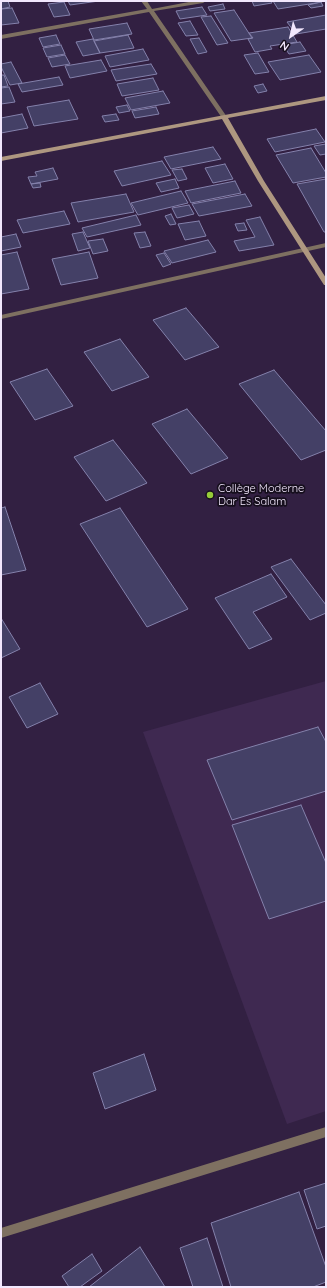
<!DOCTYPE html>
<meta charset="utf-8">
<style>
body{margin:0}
#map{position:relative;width:327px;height:1288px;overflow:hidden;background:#322042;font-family:Quicksand,sans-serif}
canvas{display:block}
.frame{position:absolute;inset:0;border:2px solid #f2e7fd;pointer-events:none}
.north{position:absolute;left:271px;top:16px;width:40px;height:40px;-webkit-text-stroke:3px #160f1d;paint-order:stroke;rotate:214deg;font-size:11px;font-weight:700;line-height:16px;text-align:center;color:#f2e7fd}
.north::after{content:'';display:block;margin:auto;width:14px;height:18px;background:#f2e7fd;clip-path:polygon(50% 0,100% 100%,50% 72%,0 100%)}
</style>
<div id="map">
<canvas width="327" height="1288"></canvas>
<div class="frame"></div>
<div class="north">N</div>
</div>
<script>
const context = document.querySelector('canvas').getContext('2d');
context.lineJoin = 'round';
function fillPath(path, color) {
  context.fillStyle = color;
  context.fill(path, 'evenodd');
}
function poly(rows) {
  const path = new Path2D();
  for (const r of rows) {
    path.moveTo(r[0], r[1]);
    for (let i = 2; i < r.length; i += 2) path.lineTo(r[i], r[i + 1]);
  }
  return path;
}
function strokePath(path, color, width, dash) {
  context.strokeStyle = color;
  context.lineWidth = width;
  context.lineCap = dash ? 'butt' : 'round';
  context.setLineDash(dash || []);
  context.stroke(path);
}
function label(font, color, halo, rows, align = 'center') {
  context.font = font + ' Quicksand,sans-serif';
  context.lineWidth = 3.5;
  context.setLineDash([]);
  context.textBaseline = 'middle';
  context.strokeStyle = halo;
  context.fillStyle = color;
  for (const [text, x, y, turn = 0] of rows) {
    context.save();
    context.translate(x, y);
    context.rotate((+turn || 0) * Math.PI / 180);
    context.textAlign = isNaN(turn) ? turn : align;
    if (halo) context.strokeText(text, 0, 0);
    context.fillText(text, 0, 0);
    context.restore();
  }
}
const built = poly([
 [326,681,326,1111,287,1124,143,732]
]);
const building = poly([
 [1,1,8,1,10,7,1,9,1,1],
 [68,1,99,1,70,5,68,1],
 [252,1,271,1,272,3,254,6,252,1],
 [273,1,322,1,322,2,278,9,273,1],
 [64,2,70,15,54,17,48,4,64,2],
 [321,2,323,6,311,8,308,5,321,2],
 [223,4,225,9,210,11,208,7,223,4],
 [202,7,207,15,180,19,176,11,202,7],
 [12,8,19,23,1,25,1,9,12,8],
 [234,10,252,38,231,41,214,13,234,10],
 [326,15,326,29,296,34,287,22,326,15],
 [211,16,228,43,217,45,201,17,211,16],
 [190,21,198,35,186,36,178,23,190,21],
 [127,23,132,34,94,40,89,29,127,23],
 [288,27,297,42,270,46,272,49,255,52,248,39,253,38,249,33,288,27],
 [56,35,60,44,43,47,39,38,56,35],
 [128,35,134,48,100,53,94,41,128,35],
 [199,38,207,52,198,54,190,39,199,38],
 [93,39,100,53,83,56,76,42,93,39],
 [300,42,306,51,289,54,283,45,300,42],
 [61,45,65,54,47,57,43,48,61,45],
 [143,49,149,60,110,67,105,56,143,49],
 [258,53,269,72,255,74,244,55,258,53],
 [65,55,70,64,52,67,48,58,65,55],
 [309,55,321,72,280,80,268,62,309,55],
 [101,60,107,71,70,78,65,66,101,60],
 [11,62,22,83,10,85,1,67,1,64,11,62],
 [151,64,157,74,116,81,111,70,151,64],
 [1,75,4,75,8,86,1,87,1,75],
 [59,77,63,85,22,92,18,84,59,77],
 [153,78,159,90,122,96,117,84,153,78],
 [263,84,267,91,258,93,254,86,263,84],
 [9,87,15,102,1,104,1,88,9,87],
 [163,91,170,103,131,110,125,98,163,91],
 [69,100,78,119,34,126,27,107,69,100],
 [127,105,130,111,119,113,116,107,127,105],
 [156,107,159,114,135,118,132,111,156,107],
 [22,114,28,128,1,133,1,118,22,114],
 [116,114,119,120,105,122,102,116,116,114],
 [316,129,325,142,275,152,267,139,316,129],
 [326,144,326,154,320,155,314,146,326,144],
 [213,147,221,159,171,169,164,157,213,147],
 [311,148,326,173,326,177,293,183,276,155,311,148],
 [162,161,171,175,122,186,114,171,162,161],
 [225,164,233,179,213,183,205,168,225,164],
 [53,168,58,179,31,184,28,177,37,176,35,172,53,168],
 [182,169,187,179,178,181,172,170,182,169],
 [175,179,179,188,161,192,156,183,175,179],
 [326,179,326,232,324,232,297,184,326,179],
 [235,181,241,193,191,203,185,191,235,181],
 [40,183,41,187,33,188,31,184,40,183],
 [181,191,188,203,138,215,131,203,181,191],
 [126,194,134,212,78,222,71,203,126,194],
 [245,194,252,206,199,216,192,204,245,194],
 [189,205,194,214,177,218,172,208,189,205],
 [64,211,70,224,23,233,17,220,64,211],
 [171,214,176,224,170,225,165,216,171,214],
 [136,215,141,225,87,237,82,228,136,215],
 [260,217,274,245,239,251,234,241,255,237,246,220,260,217],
 [199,221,206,236,185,240,178,224,199,221],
 [244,223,247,230,238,231,235,224,244,223],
 [83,232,90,248,78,251,72,234,83,232],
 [145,232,151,246,140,248,134,233,145,232],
 [16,234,21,247,1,251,1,237,16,234],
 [103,239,108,251,93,254,88,241,103,239],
 [208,240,216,252,172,263,164,251,208,240],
 [17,252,29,289,1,294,1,255,17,252],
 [89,252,98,278,61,285,52,259,89,252],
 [164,253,171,264,163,267,156,255,164,253],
 [186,308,219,347,185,360,153,320,186,308],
 [120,339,149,377,112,391,84,352,120,339],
 [47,369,73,406,35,420,10,382,47,369],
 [274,370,326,431,326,450,301,460,239,384,274,370],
 [187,409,228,458,191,474,152,424,187,409],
 [113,440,147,483,106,501,74,457,113,440],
 [5,507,26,570,1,575,1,508,5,507],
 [120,508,188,609,147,627,80,524,120,508],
 [291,559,326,605,326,613,310,620,271,567,291,559],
 [271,574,287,597,253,612,272,639,249,649,215,598,271,574],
 [1,618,20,649,1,658,1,618],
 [40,683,58,714,27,728,9,697,40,683],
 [318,727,326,742,326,791,232,820,207,760,318,727],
 [301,805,326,863,326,901,269,919,232,825,301,805],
 [144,1054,156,1090,105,1109,93,1073,144,1054],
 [326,1183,326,1226,317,1229,304,1190,326,1183],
 [299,1192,326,1267,326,1282,313,1287,231,1287,211,1223,299,1192],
 [207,1238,223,1287,193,1287,180,1248,207,1238],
 [140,1247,165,1287,89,1287,140,1247],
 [92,1254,102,1271,80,1287,69,1287,62,1276,92,1254]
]);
const street = poly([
 [141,1,147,1,152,9,194,1,206,1,203,3,154,11,227,117,226,118,222,118,149,12,1,39,1,35,147,9,141,1],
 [326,243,326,247,1,319,1,315,326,243],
 [326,1127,326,1137,1,1238,1,1228,326,1127]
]);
const secondary = poly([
 [326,96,326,100,228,118,264,181,326,278,326,285,324,285,258,181,222,119,1,161,1,157,326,96]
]);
const markers = [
 [210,495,4,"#96cc39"]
];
const poiNames = [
 ["Collège Moderne",218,489],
 ["Dar Es Salam",218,502]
];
fillPath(built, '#3f2951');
fillPath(building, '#444066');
strokePath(building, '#8481ab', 1);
fillPath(street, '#7e7061');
fillPath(secondary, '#ae9780');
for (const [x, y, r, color] of markers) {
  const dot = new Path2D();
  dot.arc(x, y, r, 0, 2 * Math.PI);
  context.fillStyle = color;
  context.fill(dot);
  strokePath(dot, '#160f1d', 1.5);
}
label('11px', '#f2e7fd', '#160f1d', poiNames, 'left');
</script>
